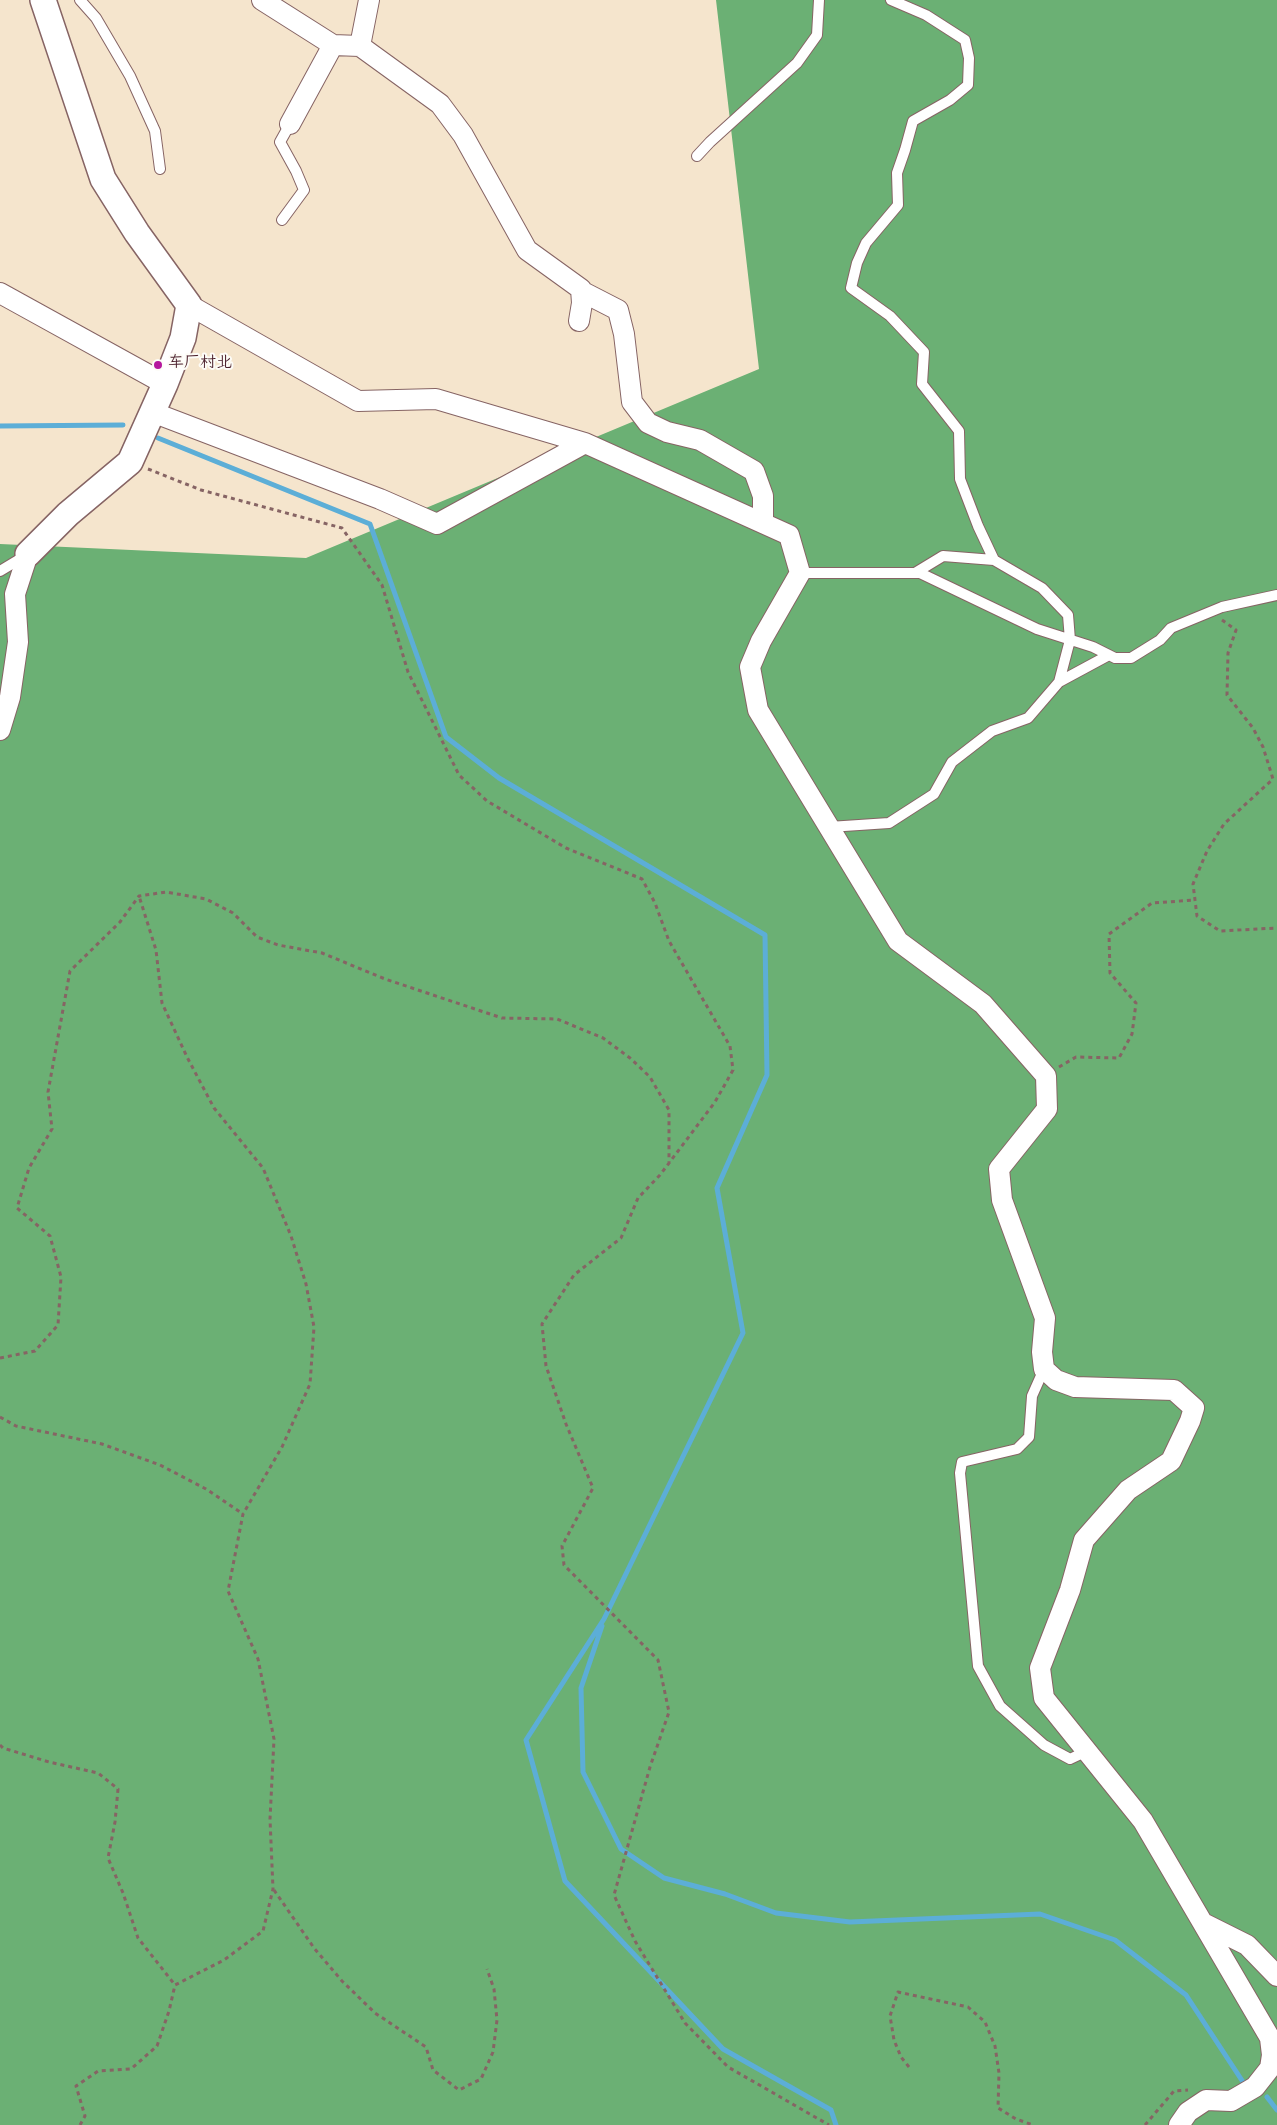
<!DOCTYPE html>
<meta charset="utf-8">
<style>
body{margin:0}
canvas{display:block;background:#f5e5cd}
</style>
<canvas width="1277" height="2125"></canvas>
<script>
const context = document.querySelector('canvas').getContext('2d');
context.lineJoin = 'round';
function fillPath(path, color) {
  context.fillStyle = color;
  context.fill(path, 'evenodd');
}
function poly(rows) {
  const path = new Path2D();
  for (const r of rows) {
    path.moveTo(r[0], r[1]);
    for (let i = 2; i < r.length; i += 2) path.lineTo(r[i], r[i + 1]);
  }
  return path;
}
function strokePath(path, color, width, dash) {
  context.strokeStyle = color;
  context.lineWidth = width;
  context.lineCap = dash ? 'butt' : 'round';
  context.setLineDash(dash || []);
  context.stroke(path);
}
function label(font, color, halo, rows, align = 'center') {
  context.font = font + ' "Gochi Hand","LXGW WenKai TC",sans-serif';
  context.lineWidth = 4;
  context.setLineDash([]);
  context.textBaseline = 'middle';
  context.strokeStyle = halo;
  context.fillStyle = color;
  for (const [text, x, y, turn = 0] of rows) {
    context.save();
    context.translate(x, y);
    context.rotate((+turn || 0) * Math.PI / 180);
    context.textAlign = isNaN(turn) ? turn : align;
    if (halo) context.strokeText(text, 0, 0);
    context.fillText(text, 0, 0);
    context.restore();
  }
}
const forest = poly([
 [716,0,1277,0,1277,2125,0,2125,0,544,306,558,759,369]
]);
const stream = poly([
 [0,426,123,425],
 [158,438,370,524,446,737,499,778,765,935,767,1075,717,1188,743,1333,604,1619,526,1740,565,1881,723,2049,831,2110,836,2125],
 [602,1626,581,1688,583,1772,621,1849,664,1878,725,1894,776,1913,850,1922,1040,1914,1115,1940,1186,1995,1243,2082],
 [1267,2097,1277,2110]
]);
const path = poly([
 [148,469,201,490,342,528,382,585,408,672,459,775,487,801,566,848,642,879,655,903,669,941,730,1046,733,1070,715,1102,660,1175,638,1198,621,1238,574,1275,542,1324,546,1366,566,1424,593,1488,562,1546,564,1565,658,1660,669,1712,650,1767,614,1895,635,1941,685,2023,728,2067,829,2125],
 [1222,620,1236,630,1228,653,1227,695,1253,728,1263,747,1273,779,1224,824,1207,851,1193,884,1197,916,1220,931,1277,928],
 [1059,1067,1076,1057,1119,1058,1132,1034,1136,1003,1110,973,1109,934,1152,903,1195,900],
 [0,1358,35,1351,58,1325,61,1277,50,1236,17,1208,29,1168,52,1129,48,1092,70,971,120,922,139,896,166,892,206,899,233,913,257,937,278,945,322,953,385,979,502,1018,557,1019,603,1038,630,1058,650,1077,669,1110,669,1163],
 [0,1417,16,1426,102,1444,160,1465,206,1489,243,1514],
 [0,1745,3,1748,49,1762,98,1773,118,1789,115,1822,108,1858,123,1893,138,1938,175,1985],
 [274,1890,314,1948,342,1981,375,2013,426,2047,433,2070,459,2090,481,2079,493,2052,497,2020,494,1989,487,1969],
 [909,2067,901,2057,894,2040,890,2016,898,1992,968,2007,985,2022,995,2046,999,2073,998,2108,1016,2119,1033,2125],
 [80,2125,85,2116,76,2086,98,2071,131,2069,157,2046,169,2011,175,1985,224,1960,263,1931,273,1889,270,1819,274,1739,258,1659,228,1591,243,1514,282,1447,310,1384,314,1327,306,1284,291,1236,263,1168,214,1108,187,1057,162,1003,156,950,139,896],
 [1145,2125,1174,2091,1188,2090]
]);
const service = poly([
 [80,0,96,18,130,76,155,131,160,169],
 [891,0,926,15,965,40,969,58,968,85,950,100,913,121,905,150,897,173,898,205,866,243,857,263,851,288,890,316,924,352,922,384,959,431,960,479,978,526,994,560],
 [697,156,710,142,797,63,817,35,819,0],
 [282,220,304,190,296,171,280,142,290,124],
 [0,571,25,556],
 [800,573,920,573,1037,629,1093,647,1115,658,1131,658,1160,640,1171,628,1222,607,1277,595],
 [1059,682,1109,655],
 [829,827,889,823,934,794,952,762,992,731,1028,718,1059,682,1070,640,1068,615,1042,588,994,560,943,556,915,573],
 [1044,1369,1032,1396,1029,1437,1017,1449,962,1462,960,1473,978,1666,1000,1706,1044,1745,1070,1759,1087,1751]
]);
const minor = poly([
 [262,0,333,45,360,46,440,104,463,135,527,250,581,289,582,303,579,321],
 [360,46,369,0],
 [290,124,333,45],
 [581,291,618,310,624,334,632,402,648,423,667,432,700,440,754,471,763,496,763,523],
 [0,293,165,384],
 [189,305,358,401,436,399,585,443,789,535,800,573,761,641,750,667,758,710,898,941,983,1004,1046,1076,1047,1109,999,1169,1002,1200,1045,1318,1042,1352,1044,1369,1056,1380,1075,1387,1174,1390,1194,1408,1190,1421,1171,1461,1128,1490,1084,1540,1070,1590,1040,1668,1044,1698,1143,1821,1270,2038,1272,2055,1270,2068,1255,2087,1231,2101,1206,2100,1188,2112,1179,2125],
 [152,412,380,499,437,524,585,443],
 [0,730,10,697,18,642,15,594,28,554],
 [1203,1923,1247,1945,1277,1976]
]);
const tertiary = poly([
 [28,554,68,514,130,462,165,384,183,338,189,305,137,233,103,179,43,0]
]);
const markers = [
 [158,365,5,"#b5179e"]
];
const poiNames = [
 ["车厂村北",168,365]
];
fillPath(forest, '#6bb074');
strokePath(stream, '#5caed7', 5);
strokePath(service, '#866464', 12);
strokePath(minor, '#866464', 22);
strokePath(tertiary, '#866464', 28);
strokePath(path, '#866464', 3, [4, 4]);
strokePath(service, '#fff', 10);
strokePath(minor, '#fff', 20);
strokePath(tertiary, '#fff', 25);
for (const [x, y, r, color] of markers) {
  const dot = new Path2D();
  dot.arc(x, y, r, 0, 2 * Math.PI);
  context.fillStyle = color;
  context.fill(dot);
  strokePath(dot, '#fdfcf7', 2);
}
label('16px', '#4a1f2b', '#fdfcf7', poiNames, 'left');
</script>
